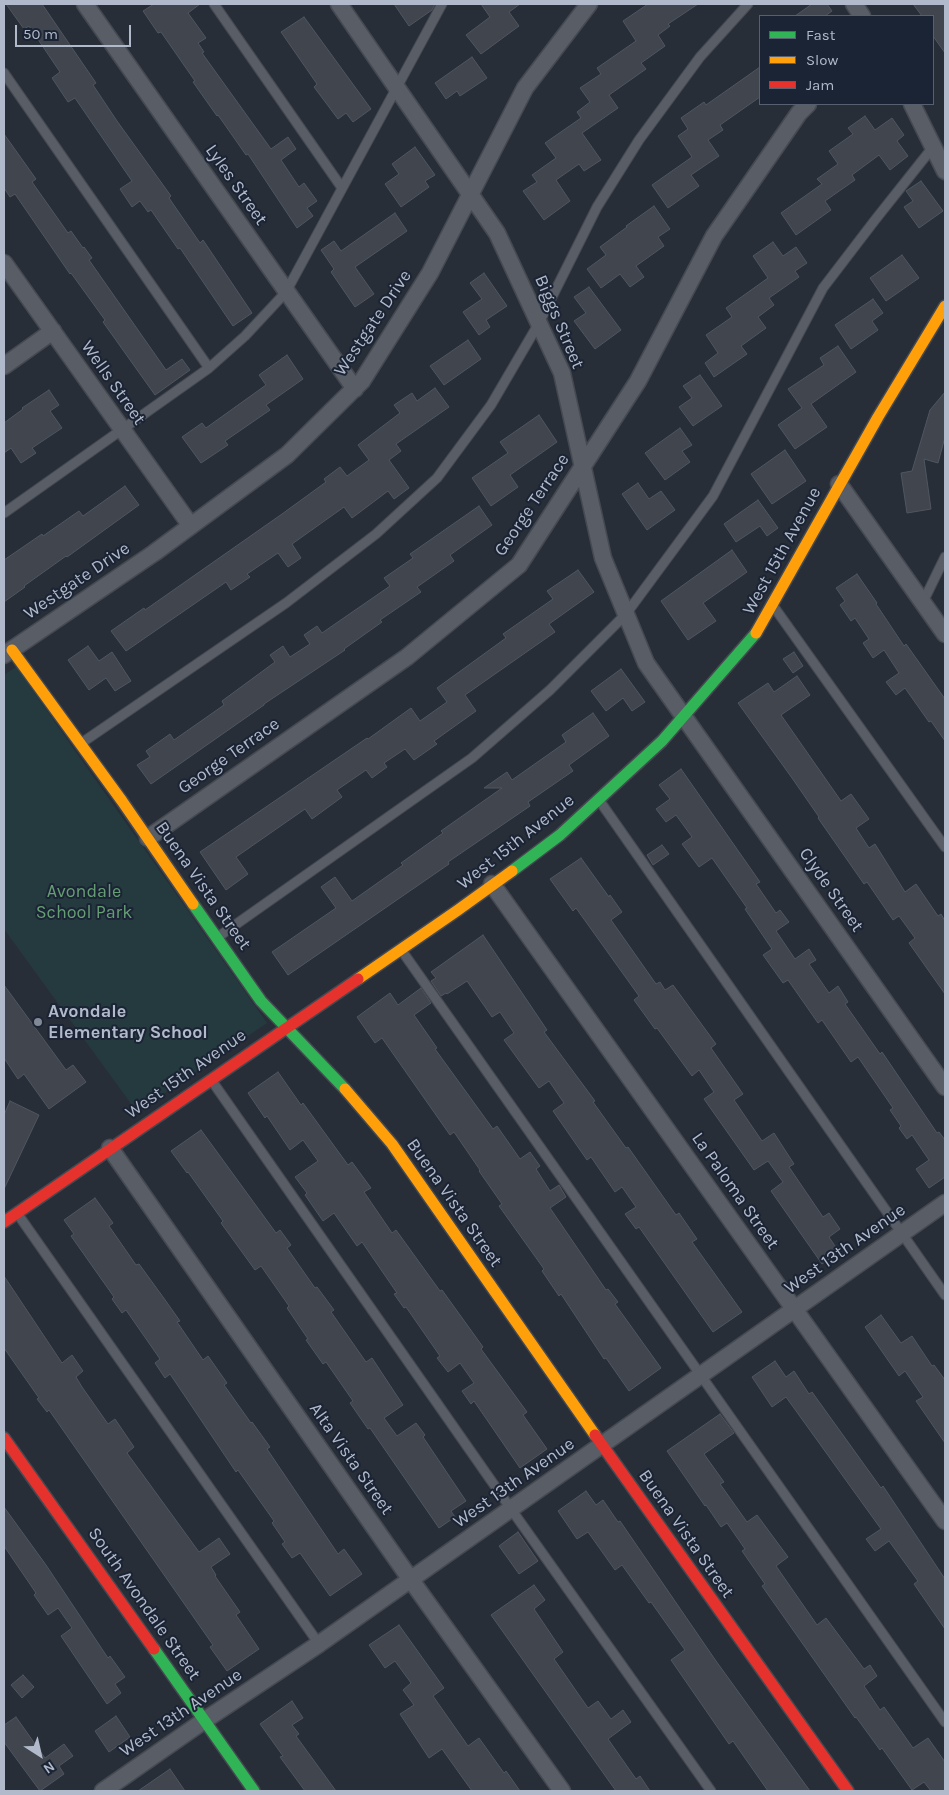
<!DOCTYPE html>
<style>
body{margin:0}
#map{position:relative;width:949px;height:1795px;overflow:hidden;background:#282e38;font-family:Karla,sans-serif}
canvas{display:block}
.frame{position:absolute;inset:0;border:5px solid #b1baca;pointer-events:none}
.legend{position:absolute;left:759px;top:15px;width:175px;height:90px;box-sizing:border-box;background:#1b2434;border:1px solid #576070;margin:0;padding:6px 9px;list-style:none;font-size:15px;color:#b1baca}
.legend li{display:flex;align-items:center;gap:10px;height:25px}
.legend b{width:25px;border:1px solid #576070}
.north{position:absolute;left:15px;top:1730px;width:50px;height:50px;-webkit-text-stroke:4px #1b2434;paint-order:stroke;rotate:145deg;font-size:14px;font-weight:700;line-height:20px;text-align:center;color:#b1baca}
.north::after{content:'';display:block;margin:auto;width:18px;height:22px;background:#b1baca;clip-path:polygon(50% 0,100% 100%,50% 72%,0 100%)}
.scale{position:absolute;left:15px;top:25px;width:116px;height:22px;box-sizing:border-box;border:2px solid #b1baca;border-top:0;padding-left:6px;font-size:15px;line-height:18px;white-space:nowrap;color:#b1baca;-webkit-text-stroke:4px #1b2434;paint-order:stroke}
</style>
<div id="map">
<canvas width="949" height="1795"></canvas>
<div class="frame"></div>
<ul class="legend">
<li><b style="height:6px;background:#30b455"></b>Fast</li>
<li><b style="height:6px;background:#ff9f0a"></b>Slow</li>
<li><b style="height:6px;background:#e5322d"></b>Jam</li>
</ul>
<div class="north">N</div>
<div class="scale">50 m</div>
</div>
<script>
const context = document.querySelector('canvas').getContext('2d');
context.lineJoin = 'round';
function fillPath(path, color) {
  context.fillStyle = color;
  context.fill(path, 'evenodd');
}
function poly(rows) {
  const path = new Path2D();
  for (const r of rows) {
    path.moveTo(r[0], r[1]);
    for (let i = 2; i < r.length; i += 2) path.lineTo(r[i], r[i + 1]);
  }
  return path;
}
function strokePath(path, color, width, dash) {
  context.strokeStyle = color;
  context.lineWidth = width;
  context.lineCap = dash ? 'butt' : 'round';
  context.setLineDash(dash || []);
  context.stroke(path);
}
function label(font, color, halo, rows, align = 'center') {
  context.font = font + ' Karla,sans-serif';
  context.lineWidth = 4;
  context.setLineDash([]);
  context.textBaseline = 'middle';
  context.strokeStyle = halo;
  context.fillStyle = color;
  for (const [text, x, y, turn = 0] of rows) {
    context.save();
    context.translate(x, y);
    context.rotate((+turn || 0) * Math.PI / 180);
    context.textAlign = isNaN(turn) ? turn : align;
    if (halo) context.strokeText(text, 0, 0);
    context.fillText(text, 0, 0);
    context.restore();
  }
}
const green = poly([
 [16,667,267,1023,137,1112,4,929,4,675]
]);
const building = poly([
 [6,4,42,4,96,83,93,85,117,121,171,196,169,198,200,243,203,240,252,313,233,326,180,248,178,249,151,210,148,212,140,201,132,207,120,189,132,181,75,98,68,102,52,78,60,72,29,26,24,29,6,4],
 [154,4,200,4,188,13,206,38,198,43,204,52,202,53,271,149,288,137,296,149,281,160,299,187,304,183,317,201,307,208,313,216,297,228,248,154,246,155,218,115,217,116,193,82,195,81,161,32,158,33,143,11,154,4],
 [394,4,435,4,432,10,409,26,394,4],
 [481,4,520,4,509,12,519,26,481,54,466,35,490,17,481,4],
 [648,4,698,4,668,24,670,26,658,35,665,46,641,63,646,69,609,95,618,108,582,133,601,160,584,171,579,164,556,180,570,201,544,220,523,191,537,182,532,175,556,158,545,143,581,118,577,112,590,102,580,88,601,74,597,68,636,41,623,21,648,4],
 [812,4,827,4,832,11,825,16,795,16,812,4],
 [913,4,945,4,945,53,933,36,933,16,922,16,913,4],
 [304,17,371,109,353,122,346,113,338,119,314,87,317,84,281,32,304,17],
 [472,57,487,78,460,96,457,91,446,99,435,83,472,57],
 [760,67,760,97,720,125,723,130,708,140,719,156,691,175,699,186,668,208,652,185,692,157,678,136,688,129,681,118,704,102,706,105,760,67],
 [865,116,875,130,892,118,904,135,897,141,908,156,890,170,879,155,852,175,855,180,825,201,831,210,796,235,781,213,822,184,817,179,838,164,829,151,853,134,848,128,865,116],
 [4,134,36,179,32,182,68,233,71,231,83,248,84,247,92,258,89,260,166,370,182,359,190,370,155,395,103,322,105,320,71,273,70,274,15,194,10,197,4,188,4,134],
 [415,147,435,175,425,181,429,187,401,207,385,184,399,174,392,164,415,147],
 [921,181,943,211,919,228,904,207,913,201,906,191,921,181],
 [654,206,670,229,658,237,664,246,636,266,644,277,630,287,620,274,601,288,587,269,606,255,600,247,627,227,626,226,654,206],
 [395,213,407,231,355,267,374,294,355,307,331,272,334,269,321,250,334,241,341,251,395,213],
 [773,242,783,256,796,247,807,263,795,271,799,277,769,298,774,305,758,317,766,328,741,346,747,354,714,377,705,363,718,353,706,335,732,317,726,308,768,278,753,256,773,242],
 [902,255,919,278,886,301,870,278,902,255],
 [484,273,507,306,486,320,490,327,479,335,463,312,482,299,470,283,484,273],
 [589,287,621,330,595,349,574,321,586,313,574,297,589,287],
 [873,299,883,313,872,321,878,330,851,349,835,325,873,299],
 [468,340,481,359,444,385,430,366,468,340],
 [838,346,856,372,811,404,827,427,795,449,778,425,802,408,788,389,824,365,820,358,838,346],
 [287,355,303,379,266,405,270,410,225,441,228,445,201,463,182,437,202,423,206,428,266,385,259,375,287,355],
 [700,375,722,406,693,426,679,407,692,398,683,386,700,375],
 [435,388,449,407,396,444,401,451,389,460,409,488,394,499,388,491,352,518,344,507,292,544,301,558,288,567,278,553,247,574,250,577,231,590,226,582,126,651,111,631,144,608,145,610,282,514,326,482,324,479,340,467,347,476,369,460,358,445,400,413,394,405,412,393,417,401,435,388],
 [49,390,59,405,50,411,62,428,32,448,36,453,21,463,11,448,4,453,4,423,23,409,22,408,49,390],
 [945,392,945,437,938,463,924,459,931,509,907,513,901,473,912,471,930,410,945,392],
 [539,415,557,442,510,475,518,487,491,506,472,478,508,453,500,442,539,415],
 [680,428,692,445,682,451,690,462,665,480,645,453,680,428],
 [785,450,806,481,772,504,751,474,785,450],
 [638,483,649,499,661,491,675,510,647,530,622,494,638,483],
 [125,486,139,505,67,557,66,556,24,586,25,587,4,602,4,560,42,534,43,536,79,511,83,516,125,486],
 [758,500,778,528,767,536,760,526,736,542,724,524,758,500],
 [479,506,492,525,450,555,454,561,417,587,421,592,380,620,382,622,344,649,345,650,264,704,264,705,151,784,137,765,150,757,146,751,170,734,174,740,224,705,222,701,275,662,270,655,283,646,290,657,310,644,304,635,317,626,322,633,390,586,384,578,413,558,410,554,479,506],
 [732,550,747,572,703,603,716,621,688,640,661,601,732,550],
 [578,570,594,592,549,624,555,632,465,695,476,711,434,741,437,744,414,760,405,749,384,763,387,767,372,778,366,770,337,790,342,797,312,819,305,809,236,857,248,874,226,890,200,852,367,738,368,739,411,708,420,721,447,702,437,688,506,638,503,634,553,599,547,591,578,570],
 [857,574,877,603,876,604,904,646,906,644,945,699,945,741,931,721,929,722,905,688,896,695,886,682,899,673,884,650,873,658,863,643,869,639,855,618,851,621,840,605,845,601,836,588,857,574],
 [88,646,99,661,112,652,131,681,115,691,106,678,89,690,68,660,88,646],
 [794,652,803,666,793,673,783,659,794,652],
 [621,669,645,702,632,711,623,698,606,711,591,691,621,669],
 [797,676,810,695,781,715,841,801,851,794,869,819,856,828,869,848,875,844,905,892,916,884,938,916,941,914,945,921,945,994,909,943,915,938,899,916,893,920,867,882,864,884,818,818,819,817,792,778,738,703,768,683,774,692,797,676],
 [593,713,609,736,569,765,573,771,528,802,530,806,448,862,449,864,288,975,272,952,336,908,321,887,335,877,352,901,403,865,401,863,443,833,441,831,502,788,484,788,507,772,512,780,566,742,562,735,593,713],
 [681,769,760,882,756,884,776,913,780,910,789,922,776,931,795,959,809,949,816,960,809,964,829,993,838,986,848,1002,845,1004,880,1054,882,1052,937,1133,939,1132,945,1140,945,1177,929,1188,916,1169,929,1160,912,1135,907,1139,899,1128,901,1126,890,1110,893,1108,858,1057,851,1062,822,1020,818,1023,788,980,783,983,763,955,772,949,745,909,747,908,712,858,699,867,682,844,692,837,676,815,666,822,656,809,670,799,659,785,681,769],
 [662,845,669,854,653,865,647,855,662,845],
 [581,858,609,897,610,895,622,912,611,920,656,984,660,982,665,990,673,985,716,1044,711,1048,743,1094,734,1100,762,1141,774,1133,794,1164,789,1167,823,1217,829,1213,840,1229,829,1237,839,1252,822,1264,771,1191,783,1182,768,1161,754,1170,704,1099,714,1092,699,1070,692,1076,657,1028,655,1029,634,1000,639,996,576,908,573,911,550,879,581,858],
 [483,935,547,1030,544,1032,595,1101,593,1102,626,1148,628,1147,676,1215,679,1213,697,1239,692,1242,742,1312,713,1332,639,1227,636,1229,625,1214,636,1207,622,1187,615,1192,591,1157,587,1160,553,1111,564,1103,549,1081,539,1088,504,1040,514,1033,500,1012,492,1017,467,981,447,994,446,993,441,996,431,981,436,978,431,972,483,935],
 [4,985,66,1070,73,1065,86,1082,49,1109,24,1074,18,1079,4,1058,4,985],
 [421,988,431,1003,414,1015,437,1048,435,1049,493,1129,497,1126,520,1159,530,1152,540,1166,536,1169,550,1191,559,1185,566,1197,550,1208,606,1290,608,1289,618,1302,615,1304,661,1368,629,1391,606,1358,604,1359,561,1294,559,1296,542,1271,544,1269,499,1206,502,1204,479,1171,480,1170,454,1132,450,1135,382,1038,375,1043,357,1017,390,993,398,1005,421,988],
 [278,1072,301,1105,303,1103,348,1165,352,1162,371,1188,364,1192,392,1233,396,1230,440,1291,442,1290,483,1347,481,1349,527,1412,523,1415,547,1449,520,1468,474,1401,471,1404,462,1391,474,1383,460,1363,448,1372,437,1358,440,1356,406,1307,404,1308,394,1294,397,1293,362,1242,357,1246,334,1213,323,1221,305,1195,307,1193,295,1177,318,1161,303,1140,290,1150,267,1116,265,1118,248,1093,278,1072],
 [10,1101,39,1115,4,1189,4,1115,10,1101],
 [201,1130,276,1233,280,1230,291,1245,287,1248,315,1288,317,1287,334,1310,331,1312,366,1362,372,1358,403,1405,384,1418,397,1436,416,1423,425,1435,423,1437,466,1501,451,1511,455,1517,439,1528,370,1428,368,1429,350,1403,353,1401,326,1362,323,1364,306,1340,308,1339,287,1308,289,1306,261,1266,255,1270,221,1223,223,1221,188,1172,187,1173,171,1151,201,1130],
 [95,1198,113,1223,109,1226,136,1265,139,1264,163,1297,180,1321,177,1322,203,1360,208,1356,227,1383,224,1385,251,1423,252,1422,270,1447,267,1449,338,1554,344,1549,362,1574,330,1596,300,1553,292,1558,282,1544,285,1542,272,1523,274,1521,238,1470,236,1472,170,1374,165,1378,155,1363,160,1359,126,1310,122,1313,112,1299,114,1297,71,1236,74,1234,64,1220,95,1198],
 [4,1276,62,1363,72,1355,83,1371,76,1377,82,1387,108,1424,115,1419,134,1447,127,1453,199,1552,219,1538,230,1554,211,1567,216,1575,215,1576,240,1612,236,1615,259,1649,227,1671,210,1647,213,1645,49,1410,47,1412,37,1399,39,1398,4,1348,4,1276],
 [881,1315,901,1343,912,1336,932,1366,934,1365,945,1380,945,1443,916,1401,923,1397,905,1371,899,1376,865,1327,881,1315],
 [775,1361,786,1377,794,1371,809,1394,812,1392,881,1488,883,1486,945,1579,945,1629,914,1584,918,1581,889,1541,875,1551,866,1539,881,1529,786,1397,772,1407,752,1377,775,1361],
 [720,1414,734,1433,704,1454,724,1482,720,1484,747,1522,757,1515,788,1557,776,1566,817,1625,826,1618,864,1669,870,1665,877,1676,864,1686,880,1710,884,1707,913,1748,928,1738,945,1762,945,1791,931,1791,924,1782,912,1790,882,1748,880,1750,856,1717,855,1718,762,1586,765,1584,742,1551,745,1549,727,1523,721,1527,706,1505,705,1506,667,1451,720,1414],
 [586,1491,596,1505,603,1500,618,1522,620,1521,716,1661,810,1791,768,1791,733,1741,729,1744,671,1660,685,1650,651,1602,649,1603,622,1565,615,1570,588,1532,577,1539,558,1511,586,1491],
 [4,1507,46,1565,108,1658,110,1656,125,1677,115,1684,121,1693,107,1704,61,1636,72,1628,58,1608,48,1615,34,1595,36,1593,4,1546,4,1507],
 [518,1532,538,1561,519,1574,499,1546,518,1532],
 [534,1585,545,1600,534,1609,563,1652,554,1659,588,1708,598,1701,611,1719,623,1710,631,1722,608,1739,636,1779,640,1776,650,1791,616,1791,491,1615,534,1585],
 [399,1625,444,1688,433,1696,468,1746,479,1738,504,1773,506,1771,520,1791,472,1791,442,1749,429,1758,400,1714,414,1705,403,1690,411,1683,395,1661,385,1668,369,1645,399,1625],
 [23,1675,34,1687,22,1698,11,1685,23,1675],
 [292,1701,303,1718,292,1725,299,1734,296,1736,336,1791,305,1791,280,1757,283,1756,260,1724,292,1701],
 [116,1716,130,1737,109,1752,95,1731,116,1716],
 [16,1717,45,1758,64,1744,73,1756,59,1766,64,1774,40,1791,4,1742,4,1725,16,1717],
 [170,1769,185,1791,138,1791,170,1769]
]);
const lane = poly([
 [214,4,342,188],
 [4,73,209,368],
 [4,513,209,368,245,336,286,292,442,4],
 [923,602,945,557],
 [774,607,945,847],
 [80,744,286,603,376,534,437,478,491,405,539,323,597,207,639,140,700,57,748,4],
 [599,800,945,1295],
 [218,937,472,758,550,690,626,614,713,496,823,288,875,220,933,147],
 [402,951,945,1722],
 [212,1081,511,1509,711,1791],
 [17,1213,319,1644]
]);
const street = poly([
 [85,4,355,389],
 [339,4,497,233,562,373,603,558,646,663,945,1087],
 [854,4,862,16],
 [912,104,945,171],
 [4,263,191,526],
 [4,366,53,331],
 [839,484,945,634],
 [4,655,154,553,287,455,362,381,430,273,525,88,589,4],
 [148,838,407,657,519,565,638,381,714,236,799,113,808,104],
 [492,884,945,1521],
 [110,1148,411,1580,562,1791],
 [103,1791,205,1720,319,1644,945,1203]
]);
const fast = poly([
 [512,871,560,835,662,741,756,633],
 [193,904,261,1001,345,1089],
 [154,1649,254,1791]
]);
const slow = poly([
 [756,633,878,417,945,306],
 [12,650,122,801,193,904],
 [358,979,458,910,512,871],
 [345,1089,392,1144,595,1435]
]);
const jam = poly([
 [4,1222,358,979],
 [595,1435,848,1791],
 [4,1438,154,1649]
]);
const markers = [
 [38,1022,5,"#818997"]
];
const streetNames = [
 ["Lyles Street",236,185,55],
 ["Biggs Street",559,322,67],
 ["Westgate Drive",373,323,-56],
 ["Wells Street",113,383,55],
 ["George Terrace",532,505,-56],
 ["West 15th Avenue",782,551,-61],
 ["Westgate Drive",77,581,-34],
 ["George Terrace",229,756,-35],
 ["West 15th Avenue",516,842,-38],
 ["Buena Vista Street",203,886,55],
 ["Clyde Street",831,890,55],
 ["West 15th Avenue",186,1074,-35],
 ["La Paloma Street",735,1191,55],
 ["Buena Vista Street",454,1203,55],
 ["West 13th Avenue",845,1249,-35],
 ["Alta Vista Street",351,1459,55],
 ["West 13th Avenue",514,1483,-35],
 ["Buena Vista Street",686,1534,55],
 ["South Avondale Street",144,1604,55],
 ["West 13th Avenue",181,1713,-34]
];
const parkNames = [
 ["Avondale",84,892],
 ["School Park",84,913]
];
const poiNames = [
 ["Avondale",48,1012],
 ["Elementary School",48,1033]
];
fillPath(green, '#243a3f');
fillPath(building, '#40454e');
strokePath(building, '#505660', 1);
strokePath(lane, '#454951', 11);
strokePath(street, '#454951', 19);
strokePath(fast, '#454951', 14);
strokePath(slow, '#454951', 14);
strokePath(jam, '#454951', 14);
strokePath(lane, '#585d66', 9);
strokePath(street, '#585d66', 16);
strokePath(fast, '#30b455', 11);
strokePath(slow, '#ff9f0a', 11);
strokePath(jam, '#e5322d', 11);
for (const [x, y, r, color] of markers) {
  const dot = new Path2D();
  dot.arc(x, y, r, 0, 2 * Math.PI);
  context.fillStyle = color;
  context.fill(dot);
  strokePath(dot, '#1b2434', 2);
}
label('18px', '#b1baca', '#1b2434', streetNames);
label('18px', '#669e74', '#1b2434', parkNames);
label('bold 18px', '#b1baca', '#1b2434', poiNames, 'left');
</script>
